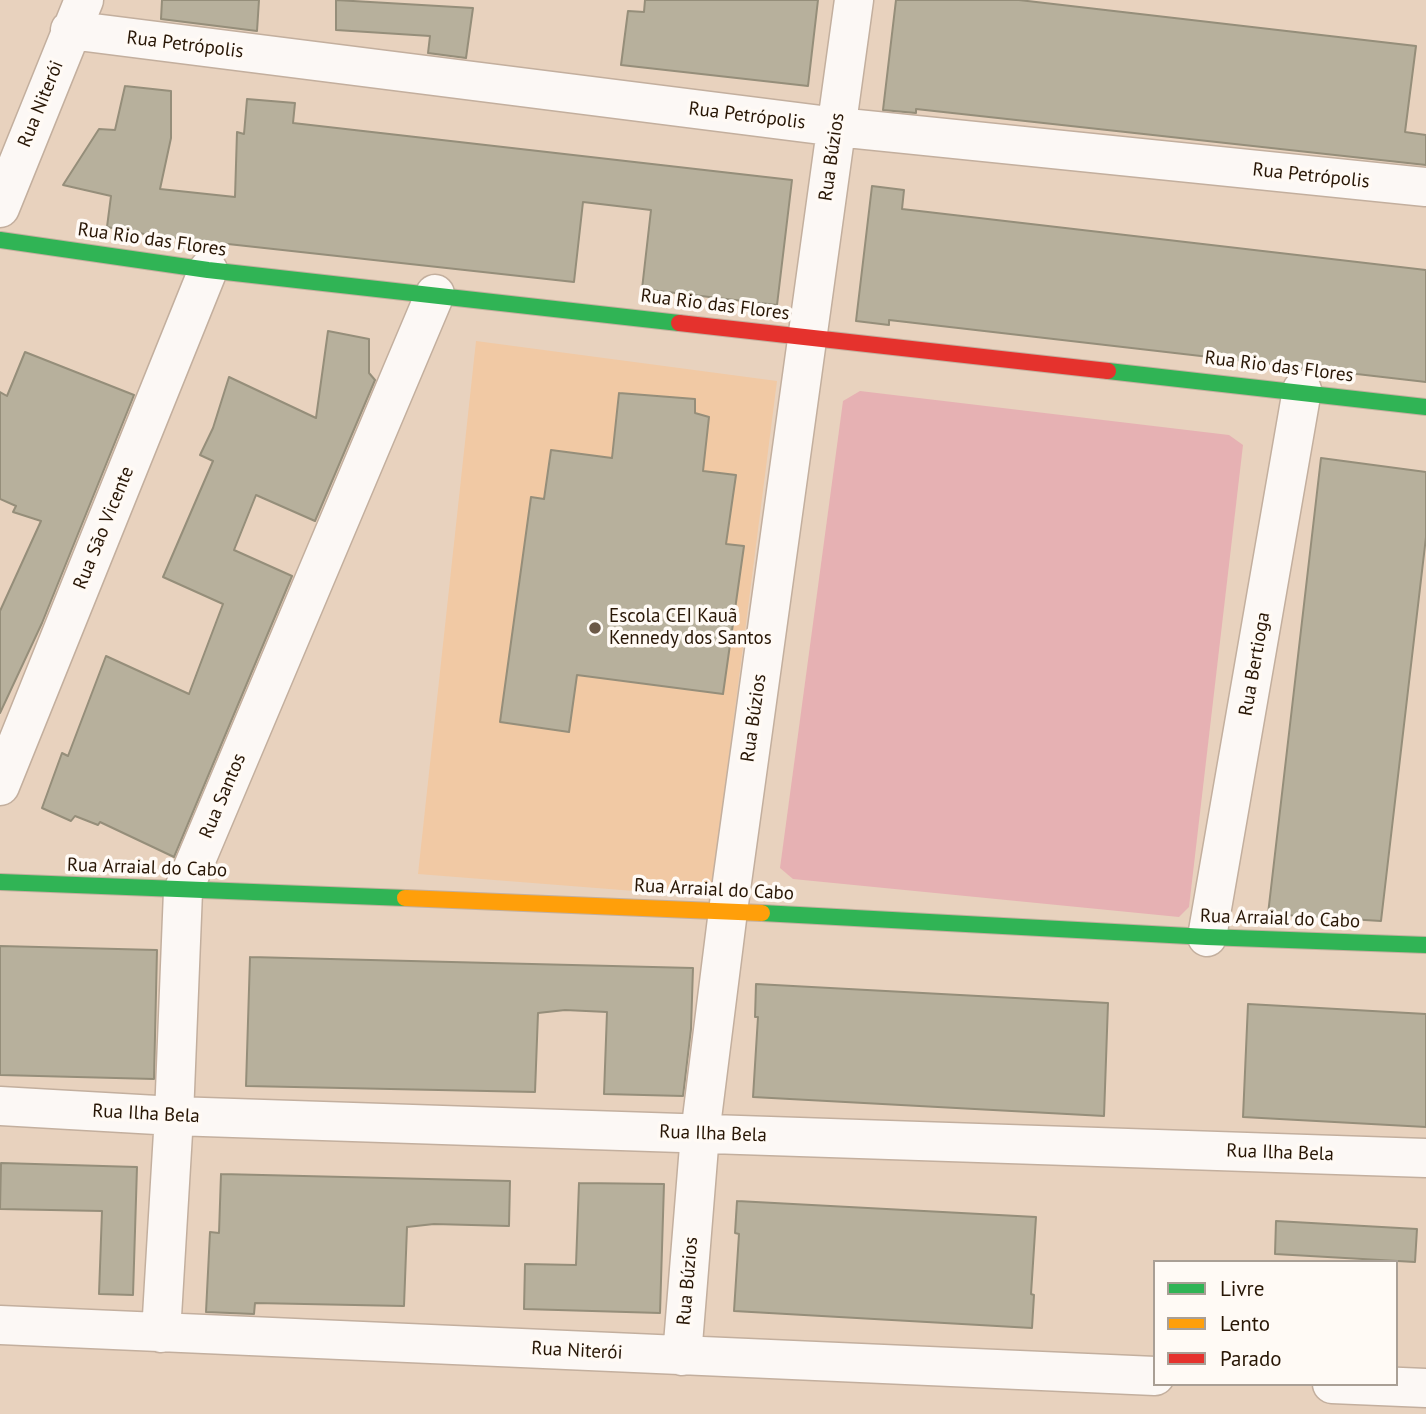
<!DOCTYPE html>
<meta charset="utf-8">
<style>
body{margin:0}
#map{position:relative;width:1426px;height:1414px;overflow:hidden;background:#e8d2be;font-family:"PT Sans",sans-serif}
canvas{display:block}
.legend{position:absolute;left:1153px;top:1260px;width:245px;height:126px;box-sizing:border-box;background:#fffaf5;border:2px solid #a99f95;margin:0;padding:9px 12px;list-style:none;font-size:21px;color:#281605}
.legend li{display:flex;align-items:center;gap:14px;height:35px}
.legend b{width:35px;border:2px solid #a99f95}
</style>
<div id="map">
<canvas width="1426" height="1414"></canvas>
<ul class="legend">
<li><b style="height:9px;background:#30b455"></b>Livre</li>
<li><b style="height:9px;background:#ff9f0a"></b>Lento</li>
<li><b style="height:9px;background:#e5322d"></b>Parado</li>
</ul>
</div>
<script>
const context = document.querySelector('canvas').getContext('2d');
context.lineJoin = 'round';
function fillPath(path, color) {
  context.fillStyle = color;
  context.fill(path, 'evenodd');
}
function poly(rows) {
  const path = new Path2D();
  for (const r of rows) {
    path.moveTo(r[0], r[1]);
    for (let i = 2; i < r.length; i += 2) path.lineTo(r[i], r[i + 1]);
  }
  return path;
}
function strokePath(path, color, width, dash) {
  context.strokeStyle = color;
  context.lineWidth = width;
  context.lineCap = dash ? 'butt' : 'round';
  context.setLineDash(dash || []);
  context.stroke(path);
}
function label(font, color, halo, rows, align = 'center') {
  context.font = font + ' "PT Sans",sans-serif';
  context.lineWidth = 7;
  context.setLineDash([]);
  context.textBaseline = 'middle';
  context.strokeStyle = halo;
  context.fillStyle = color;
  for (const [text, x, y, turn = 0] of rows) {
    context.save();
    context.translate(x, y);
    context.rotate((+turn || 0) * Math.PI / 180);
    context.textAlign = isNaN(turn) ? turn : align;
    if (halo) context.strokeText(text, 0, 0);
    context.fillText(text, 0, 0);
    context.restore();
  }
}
const built = poly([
 [476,341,777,381,711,897,418,874]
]);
const green = poly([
 [860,391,1229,435,1243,445,1189,907,1179,917,793,879,780,868,843,401]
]);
const building = poly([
 [162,0,259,0,257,31,161,19,162,0],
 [336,0,473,8,466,58,428,53,430,36,336,30,336,0],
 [645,0,818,0,808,86,621,65,628,11,644,12,645,0],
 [896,0,1019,0,1416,46,1405,132,1426,135,1426,165,916,109,916,113,883,110,896,0],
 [125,86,171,91,171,138,160,189,235,197,237,132,244,134,247,99,295,103,293,123,792,180,777,305,642,289,651,210,583,202,574,282,155,236,107,227,111,196,63,185,99,129,115,130,125,86],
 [872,186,904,190,902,209,1426,270,1426,382,889,320,889,325,856,321,872,186],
 [328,331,369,339,369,373,375,380,315,521,256,495,234,550,292,576,174,857,100,822,98,825,75,816,71,821,42,808,62,753,68,756,106,656,189,694,223,604,163,577,213,461,200,455,213,428,229,377,316,418,328,331],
 [25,352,134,395,42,623,0,713,0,611,41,521,13,512,16,506,0,499,0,392,7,396,25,352],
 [619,393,695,399,695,413,709,417,703,471,736,475,726,544,744,546,723,694,577,675,569,732,500,722,531,497,544,499,551,450,612,458,619,393],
 [1321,458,1426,472,1426,537,1381,921,1268,914,1321,458],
 [0,946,157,950,154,1079,0,1075,0,946],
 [250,957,693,968,691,1029,683,1096,604,1094,607,1012,565,1010,538,1013,535,1092,246,1086,250,957],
 [756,984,1108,1003,1104,1116,753,1097,758,1017,755,1017,756,984],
 [1248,1004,1426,1014,1426,1127,1243,1117,1248,1004],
 [1,1163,137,1167,133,1295,99,1294,102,1211,0,1209,1,1163],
 [221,1174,510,1181,509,1226,434,1224,407,1227,404,1306,255,1303,254,1314,206,1312,210,1232,219,1233,221,1174],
 [579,1183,664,1184,660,1313,524,1309,525,1264,576,1265,579,1183],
 [737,1201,1036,1217,1031,1294,1034,1295,1032,1328,734,1311,739,1234,735,1233,737,1201],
 [1276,1221,1417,1229,1415,1262,1275,1254,1276,1221]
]);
const street = poly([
 [70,30,837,127,1426,187],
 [0,208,84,0],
 [0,786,208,270],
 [1207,937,1302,390],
 [0,1106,174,1116,1426,1158],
 [0,1325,1155,1376],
 [161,1333,174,1116,183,891,435,294],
 [682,1356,700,1134,728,911,854,0],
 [1332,1384,1426,1388]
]);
const fast = poly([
 [0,240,208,270,679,323],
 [1108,371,1426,407],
 [0,882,405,898],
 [762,913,1207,937,1426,945]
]);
const slow = poly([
 [405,898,762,913]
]);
const jam = poly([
 [679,323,1108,371]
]);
const markers = [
 [595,628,7,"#6b5846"]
];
const streetNames = [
 ["Rua Petrópolis",185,45,7],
 ["Rua Niterói",41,104,-68],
 ["Rua Petrópolis",747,116,7],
 ["Rua Búzios",832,157,-82],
 ["Rua Petrópolis",1311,176,6],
 ["Rua Rio das Flores",152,240,8],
 ["Rua Rio das Flores",715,305,7],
 ["Rua Rio das Flores",1279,367,7],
 ["Rua São Vicente",104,528,-68],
 ["Rua Bertioga",1255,664,-80],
 ["Rua Búzios",754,718,-82],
 ["Rua Santos",223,796,-67],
 ["Rua Arraial do Cabo",147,868,2],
 ["Rua Arraial do Cabo",714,890,3],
 ["Rua Arraial do Cabo",1280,919,2],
 ["Rua Ilha Bela",146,1114,3],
 ["Rua Ilha Bela",713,1134,2],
 ["Rua Ilha Bela",1280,1153,2],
 ["Rua Búzios",688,1281,-85],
 ["Rua Niterói",577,1351,3]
];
const poiNames = [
 ["Escola CEI Kauã",609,617],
 ["Kennedy dos Santos",609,639]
];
fillPath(built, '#f1c9a4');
fillPath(green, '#e6b1b3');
fillPath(building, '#b7b09c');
strokePath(building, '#958e7a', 2);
strokePath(street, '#c3af9e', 41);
strokePath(fast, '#c3af9e', 18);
strokePath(slow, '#c3af9e', 18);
strokePath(jam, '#c3af9e', 18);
strokePath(street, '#fcf8f5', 38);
strokePath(fast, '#30b455', 16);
strokePath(slow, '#ff9f0a', 16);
strokePath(jam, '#e5322d', 16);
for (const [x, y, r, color] of markers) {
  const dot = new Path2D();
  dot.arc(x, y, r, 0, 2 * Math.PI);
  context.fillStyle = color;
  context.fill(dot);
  strokePath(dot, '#fffaf5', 2.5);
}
label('19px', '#281605', '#fffaf5', streetNames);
label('19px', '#281605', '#fffaf5', poiNames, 'left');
</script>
